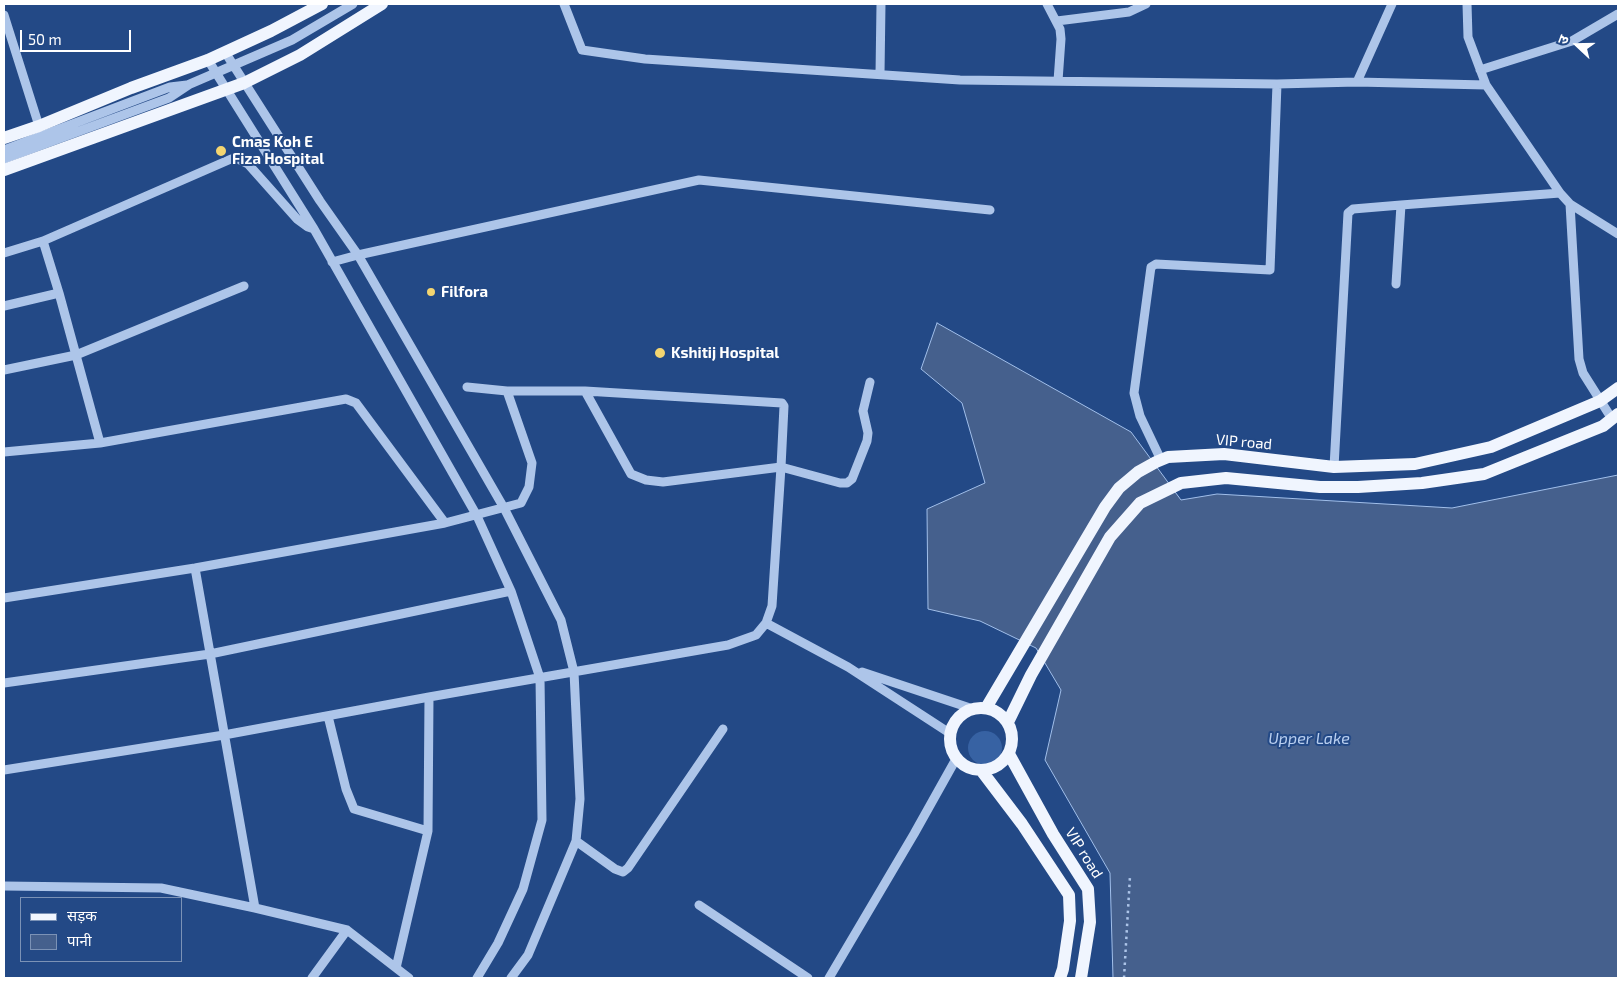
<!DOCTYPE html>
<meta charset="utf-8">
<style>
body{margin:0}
#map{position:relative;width:1622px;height:982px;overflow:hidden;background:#234986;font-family:"Exo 2","Noto Sans Devanagari",sans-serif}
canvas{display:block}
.frame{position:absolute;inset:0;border:5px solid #fff;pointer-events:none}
.legend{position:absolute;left:20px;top:897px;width:162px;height:65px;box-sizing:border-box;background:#234986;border:1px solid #7b92b6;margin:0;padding:6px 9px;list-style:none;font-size:15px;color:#fff}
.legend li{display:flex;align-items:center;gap:10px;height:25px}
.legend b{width:25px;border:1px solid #7b92b6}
.north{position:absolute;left:1552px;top:20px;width:50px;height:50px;-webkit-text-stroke:4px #234986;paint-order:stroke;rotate:291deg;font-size:14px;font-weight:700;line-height:20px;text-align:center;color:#fff}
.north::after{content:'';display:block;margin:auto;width:18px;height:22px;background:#fff;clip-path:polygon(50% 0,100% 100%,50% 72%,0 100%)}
.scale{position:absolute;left:20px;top:30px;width:111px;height:22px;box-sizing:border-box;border:2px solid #fff;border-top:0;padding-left:6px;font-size:15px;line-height:18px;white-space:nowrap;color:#fff;-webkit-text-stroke:4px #234986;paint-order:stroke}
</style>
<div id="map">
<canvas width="1622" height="982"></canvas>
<div class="frame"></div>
<ul class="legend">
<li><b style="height:6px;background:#f0f5fe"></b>सड़क</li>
<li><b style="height:14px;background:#45608d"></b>पानी</li>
</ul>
<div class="north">उ</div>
<div class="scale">50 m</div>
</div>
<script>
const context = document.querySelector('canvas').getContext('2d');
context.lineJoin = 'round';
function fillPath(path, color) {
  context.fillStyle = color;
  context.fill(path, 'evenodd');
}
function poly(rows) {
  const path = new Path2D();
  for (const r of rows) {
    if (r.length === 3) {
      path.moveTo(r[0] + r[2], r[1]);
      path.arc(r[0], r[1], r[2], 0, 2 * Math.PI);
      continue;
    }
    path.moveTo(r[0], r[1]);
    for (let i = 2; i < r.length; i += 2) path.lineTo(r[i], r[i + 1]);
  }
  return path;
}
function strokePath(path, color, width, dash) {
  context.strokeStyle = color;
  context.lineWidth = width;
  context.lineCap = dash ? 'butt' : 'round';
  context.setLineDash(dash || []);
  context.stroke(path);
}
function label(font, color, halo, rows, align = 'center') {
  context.font = font + ' "Exo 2",sans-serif';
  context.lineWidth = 4;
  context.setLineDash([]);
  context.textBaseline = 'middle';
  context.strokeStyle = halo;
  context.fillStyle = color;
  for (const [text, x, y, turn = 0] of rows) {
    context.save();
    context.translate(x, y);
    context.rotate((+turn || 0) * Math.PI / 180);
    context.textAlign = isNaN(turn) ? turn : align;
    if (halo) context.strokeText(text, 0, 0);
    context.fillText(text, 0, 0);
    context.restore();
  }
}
const green = poly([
 [985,748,17]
]);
const water = poly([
 [937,323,1131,432,1181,500,1217,494,1452,508,1618,475,1618,978,1113,978,1110,873,1045,760,1061,690,1036,648,980,621,928,609,927,509,985,483,962,403,921,369,937,323]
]);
const path = poly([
 [1124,978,1130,876]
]);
const minor = poly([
 [564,4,582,50,645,59,960,80,1277,84,1357,82,1486,85],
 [1047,4,1060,29,1061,39,1058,81],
 [1467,4,1468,37,1486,85,1560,193,1570,204,1579,359,1583,373,1612,419],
 [4,15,39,126],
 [1057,21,1129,12,1146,4],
 [225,52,320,201,358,255,504,508,561,620,574,672,580,799,576,841,528,955,511,978],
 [208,60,314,229,477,516,511,591,540,678,542,820,523,889,498,943,477,978],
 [1480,70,1572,41,1618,14],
 [880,74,881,4],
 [1357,82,1392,4],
 [4,150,170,87,187,85],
 [4,159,169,98,190,84,292,40,353,4],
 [1570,204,1618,234],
 [43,241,59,293,100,443],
 [4,253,43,241,231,159,238,159,248,164,297,219,308,227,314,229],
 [332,262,358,255,699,180,990,210],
 [1396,284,1401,205],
 [4,306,59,293],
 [4,370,76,355,244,286],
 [467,387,507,391,585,391,782,403,784,406,781,467,772,606,766,623],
 [585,391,631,474,646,480,663,482,781,467,840,483,847,483,852,479,867,441,868,433,863,411,870,382],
 [4,452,100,443,346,399,356,403,445,523],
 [1161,460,1140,416,1134,393,1151,267,1156,264,1270,270,1277,84],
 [1334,467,1348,213,1353,209,1401,205,1560,193],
 [195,568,255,908],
 [4,598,195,568,445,523,521,503,529,487,532,463,507,391],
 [862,672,973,709],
 [4,683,210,654,511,591],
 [328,716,346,789,354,809,428,831],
 [4,770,224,735,429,697,728,645,756,635,766,623,848,667,951,734],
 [576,841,615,869,623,872,628,868,723,729],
 [4,886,161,888,255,908,347,930,409,978],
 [699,905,808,978],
 [396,968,428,831,429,697],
 [312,978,347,930],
 [829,978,914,834,956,759]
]);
const major = poly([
 [4,138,39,126,131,88,208,60,271,31,322,4],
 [4,170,244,83,300,55,382,4],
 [986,708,1105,507,1119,488,1138,472,1156,462,1168,457,1224,454,1334,467,1415,464,1491,447,1600,401,1618,388],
 [981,739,31],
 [1008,722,1031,675,1110,537,1140,503,1181,483,1226,478,1320,487,1358,487,1422,483,1484,474,1603,426,1618,414],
 [1009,754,1053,834,1088,889,1090,922,1081,978],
 [981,770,1022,824,1069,895,1070,921,1063,969,1060,978]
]);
const markers = [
 [221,151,6,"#f4d570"],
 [431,292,5,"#f4d570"],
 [660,353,6,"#f4d570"]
];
const poiNames = [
 ["Cmas Koh E",232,142],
 ["Fiza Hospital",232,159],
 ["Filfora",441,292],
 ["Kshitij Hospital",671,353]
];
const streetNames = [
 ["VIP road",1244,442,5],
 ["VIP road",1084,853,58]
];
const waterNames = [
 ["Upper Lake",1309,739]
];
fillPath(green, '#3762a3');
fillPath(water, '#45608d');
strokePath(water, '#a1bfea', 1);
strokePath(path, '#adc5e9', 2.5, [2.5, 4]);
strokePath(minor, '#adc5e9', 9);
strokePath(major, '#f0f5fe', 12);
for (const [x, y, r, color] of markers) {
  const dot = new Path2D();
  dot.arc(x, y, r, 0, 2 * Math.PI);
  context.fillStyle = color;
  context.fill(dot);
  strokePath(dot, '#234986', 2);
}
label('bold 15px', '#fff', '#234986', poiNames, 'left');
label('15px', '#fff', '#234986', streetNames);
label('italic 16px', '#b9cff0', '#234986', waterNames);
</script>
